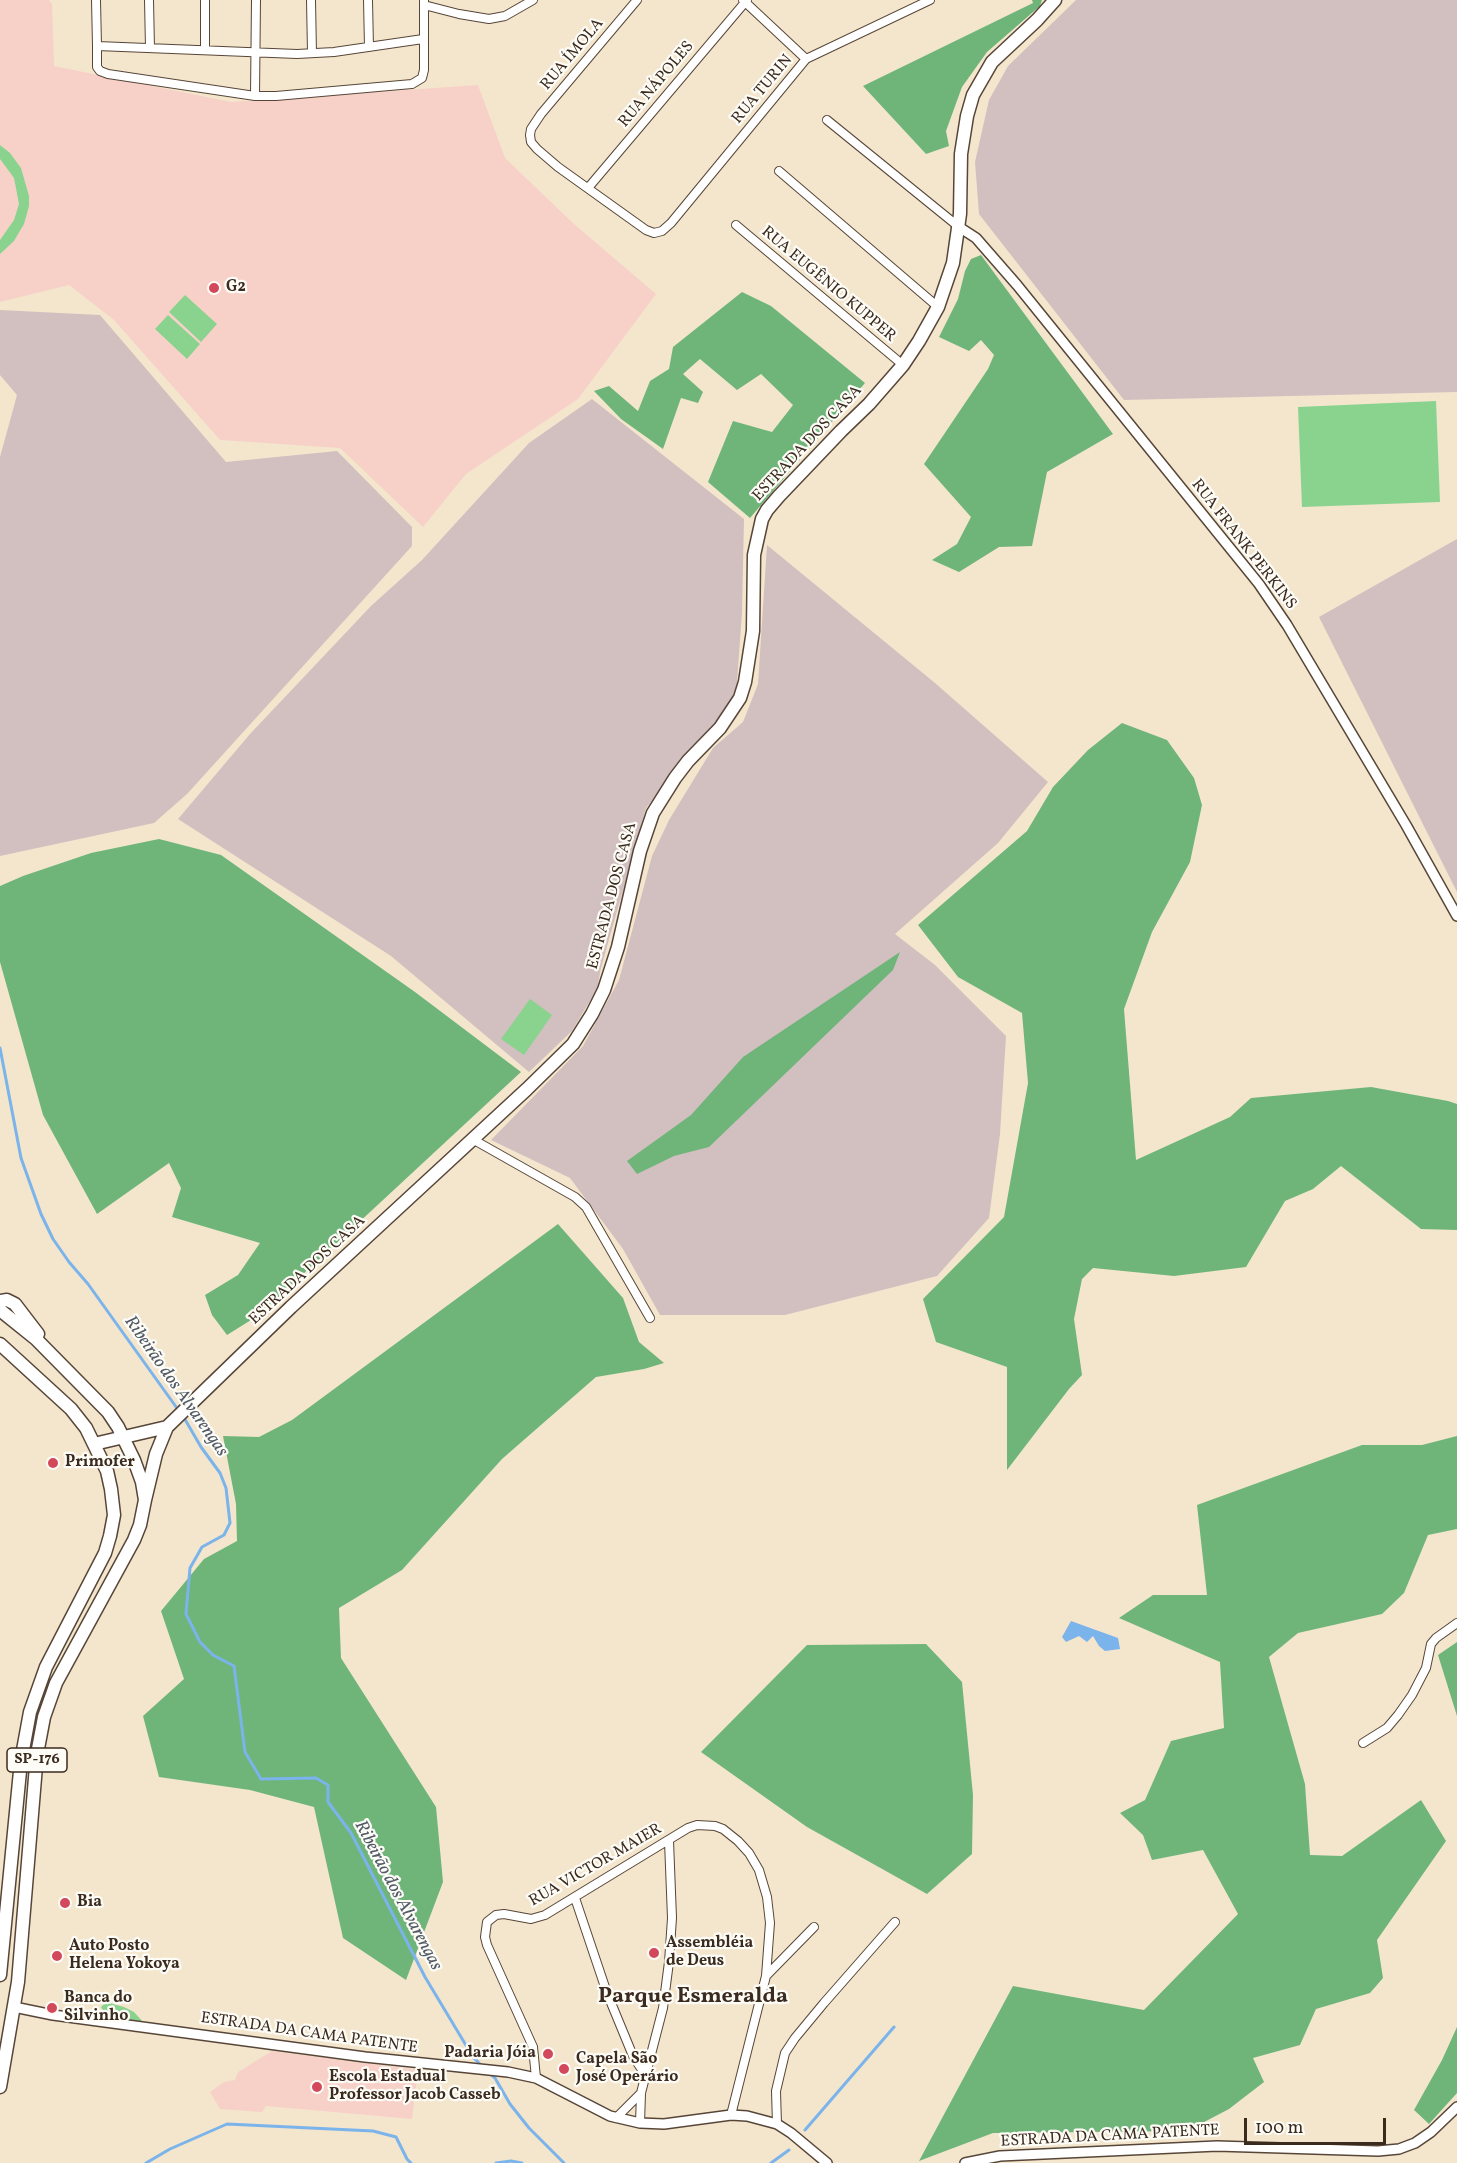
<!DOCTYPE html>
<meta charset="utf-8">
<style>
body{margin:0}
#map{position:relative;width:1457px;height:2163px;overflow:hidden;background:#f4e6cd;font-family:Vollkorn,serif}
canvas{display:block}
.scale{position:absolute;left:1244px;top:2118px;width:142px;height:27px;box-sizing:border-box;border:3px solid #3b2a1e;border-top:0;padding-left:8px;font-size:18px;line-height:21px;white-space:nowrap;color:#3b2a1e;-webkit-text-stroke:4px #fdfcf7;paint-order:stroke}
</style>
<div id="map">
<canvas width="1457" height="2163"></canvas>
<div class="scale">100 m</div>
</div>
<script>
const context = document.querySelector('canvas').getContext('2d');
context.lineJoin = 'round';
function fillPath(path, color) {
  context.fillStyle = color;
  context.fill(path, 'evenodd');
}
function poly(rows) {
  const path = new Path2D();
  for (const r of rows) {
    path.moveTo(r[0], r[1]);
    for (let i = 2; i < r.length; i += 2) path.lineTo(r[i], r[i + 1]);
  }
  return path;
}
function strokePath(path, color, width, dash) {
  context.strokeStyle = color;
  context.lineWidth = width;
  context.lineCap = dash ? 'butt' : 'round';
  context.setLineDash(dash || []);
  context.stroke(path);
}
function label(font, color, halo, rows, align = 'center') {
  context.font = font + ' Vollkorn,serif';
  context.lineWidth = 4.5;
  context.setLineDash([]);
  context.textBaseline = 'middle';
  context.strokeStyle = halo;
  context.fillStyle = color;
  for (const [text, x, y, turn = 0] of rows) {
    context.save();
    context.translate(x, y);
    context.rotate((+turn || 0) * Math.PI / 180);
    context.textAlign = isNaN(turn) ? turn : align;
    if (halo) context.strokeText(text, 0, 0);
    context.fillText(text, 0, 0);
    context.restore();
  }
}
const built = poly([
 [0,0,49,0,52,4,54,66,231,102,478,85,505,158,574,224,656,294,578,399,466,474,423,527,340,448,220,440,114,320,69,285,0,302],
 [272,2051,418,2070,412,2119,266,2106,262,2112,220,2109,210,2092,224,2082,235,2080,238,2072]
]);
const industrial = poly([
 [1076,0,1457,0,1457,392,1124,400,979,214,975,162,989,100,1008,66],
 [0,310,100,315,226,462,337,451,412,527,412,546,187,794,154,823,0,856,0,457,17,395,0,375],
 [592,399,744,519,742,613,736,696,646,808,601,968,597,989,572,1031,529,1072,391,956,178,819,250,734,371,606,422,560,529,443],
 [1457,539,1457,892,1319,617],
 [767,545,935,683,1048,782,998,843,895,934,935,965,1006,1036,1000,1134,989,1218,937,1276,785,1315,660,1315,623,1249,570,1178,491,1140,583,1046,619,980,652,856,669,820,713,748,743,722,758,684]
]);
const green = poly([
 [0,145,10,153,21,168,29,196,29,206,24,224,14,241,0,254,0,240,14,220,19,204,14,178,0,159],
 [185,295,217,324,201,342,169,312],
 [168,315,200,344,187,359,155,329],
 [1436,401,1440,502,1302,507,1298,407],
 [530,999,552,1015,524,1055,501,1039],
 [106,2002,124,2007,134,2012,145,2024,107,2018,101,2007]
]);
const forest = poly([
 [1032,0,1042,0,1040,6,987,52,962,87,946,131,949,146,926,154,863,86,1033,3],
 [981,255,1113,434,1047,472,1032,546,999,547,959,572,932,560,957,544,971,517,924,464,988,369,994,355,981,340,969,351,939,337,958,299,965,271,971,259],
 [742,292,771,306,865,383,750,518,708,482,733,421,772,432,793,405,761,374,737,390,700,359,683,374,703,392,698,403,681,398,663,449,621,419,594,391,609,386,638,411,650,381,669,369,673,347],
 [1122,723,1167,740,1194,778,1202,805,1190,862,1152,932,1124,1009,1136,1160,1230,1117,1251,1098,1371,1087,1448,1101,1457,1104,1457,1230,1421,1229,1341,1166,1313,1189,1285,1201,1246,1267,1174,1276,1093,1268,1082,1279,1074,1319,1082,1375,1069,1389,1007,1470,1007,1367,936,1342,923,1299,1004,1217,1028,1083,1022,1013,958,977,918,925,1027,831,1053,787,1088,750],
 [159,839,221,855,415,992,521,1072,259,1315,227,1335,212,1315,205,1295,238,1275,260,1243,172,1217,181,1188,169,1163,97,1214,43,1115,0,962,0,886,23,876,91,853],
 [900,952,893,970,709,1147,674,1156,637,1174,627,1161,691,1115,743,1057],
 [558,1224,623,1298,639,1342,664,1363,644,1369,596,1377,502,1459,402,1570,339,1608,341,1658,436,1807,443,1882,406,1980,343,1938,314,1807,250,1790,159,1777,143,1716,184,1679,161,1611,204,1559,237,1541,236,1504,223,1436,259,1437,292,1420],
 [1457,1436,1457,1529,1428,1535,1404,1593,1382,1614,1298,1633,1269,1657,1305,1784,1310,1855,1342,1856,1421,1800,1446,1841,1377,1940,1383,1978,1370,1993,1316,2009,1300,2045,1253,2058,1264,2082,1229,2109,1187,2131,993,2133,919,2161,1013,1986,1144,2010,1238,1914,1203,1850,1152,1860,1143,1835,1120,1813,1145,1800,1171,1741,1224,1728,1220,1662,1119,1618,1153,1595,1207,1595,1197,1505,1362,1445,1422,1445],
 [1457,1642,1457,1716,1438,1655],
 [926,1644,962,1682,973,1795,972,1854,927,1894,807,1827,701,1752,807,1645],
 [1457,2027,1457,2093,1429,2124,1414,2110,1442,2060]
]);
const water = poly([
 [1071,1621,1118,1638,1120,1649,1105,1651,1099,1646,1093,1636,1087,1642,1079,1636,1066,1642,1062,1637]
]);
const stream = poly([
 [0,1048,21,1158,41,1214,53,1239,69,1262,88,1284,179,1411],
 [183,1416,201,1447,220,1473,226,1488,230,1523,224,1535,202,1547,190,1568,186,1614,200,1642,213,1655,234,1666,245,1752,261,1779,316,1778,328,1785,328,1802,351,1833,425,1977,473,2057,482,2066],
 [489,2073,495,2078,510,2104,529,2128,564,2163],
 [805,2130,894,2027],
 [146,2163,170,2149,227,2124,373,2131,396,2137,407,2159,411,2163],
 [496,2163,511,2161,522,2163],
 [771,2163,789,2150]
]);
const minor = poly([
 [96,0,97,46,297,54,334,52,423,39],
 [149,0,150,48],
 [311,0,312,53],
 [368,0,369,47],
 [637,0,541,114,531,129,530,135,531,142,537,149,558,167,646,230,654,233,662,231,671,223,806,59,930,0],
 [743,0,806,59],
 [424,5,459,14,489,19,505,16,533,0],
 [97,46,97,67,100,71,108,74,255,96,276,96,412,84,422,78,424,70,424,0],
 [205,50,205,0],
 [255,96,256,0],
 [827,120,959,227],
 [779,171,938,307],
 [588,188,747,0],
 [736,225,903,365],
 [474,1140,575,1197,586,1207,650,1318],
 [1363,1743,1387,1728,1398,1715,1412,1695,1426,1668,1431,1644,1436,1638,1457,1623],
 [575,1898,607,1993,633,2056,646,2076],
 [766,1976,814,1927],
 [536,2078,533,2047,487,1945,485,1937,487,1922,496,1915,504,1914,531,1919,545,1915,688,1828,697,1825,715,1826,723,1829,738,1841,749,1853,759,1870,767,1897,770,1923,766,1976,731,2115],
 [616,2118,641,2093],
 [640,2123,641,2093,663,2008,669,1962,672,1918,669,1841],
 [777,2124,776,2091,785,2053,795,2038,824,2003,895,1922]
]);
const tertiary = poly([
 [959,227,976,238,1017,285,1259,584,1287,625,1406,825,1457,916],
 [14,2007,53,2015,365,2057,508,2072,536,2078,610,2116,640,2123,664,2124,731,2115,747,2116,777,2124,791,2133,827,2163],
 [965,2163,1000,2156,1217,2146,1378,2151,1399,2149,1415,2143,1431,2132,1457,2107]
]);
const primary = poly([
 [0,1301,7,1300,15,1304,38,1334],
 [0,1310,36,1339,108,1412,118,1427,134,1460,142,1482,145,1500,140,1525,134,1540,56,1683,44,1717,37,1754,18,1982,0,2087],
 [0,1344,71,1409,86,1428,107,1471,111,1489,114,1515,110,1536,105,1553,46,1667,30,1712,21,1761,0,1975],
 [94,1444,167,1427],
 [145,1500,156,1454,167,1427,291,1307,527,1089,573,1044,592,1014,604,990,618,947,640,851,653,813,675,778,688,761,720,728,740,698,745,682,753,631,754,555,762,519,767,510,779,496,841,431,869,404,903,365,919,341,938,307,953,263,960,214,961,154,967,116,973,95,992,62,1037,20,1055,0]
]);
const markers = [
 [214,288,6,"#d1495b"],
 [53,1463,6,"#d1495b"],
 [65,1903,6,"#d1495b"],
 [654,1953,6,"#d1495b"],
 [57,1956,6,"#d1495b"],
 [52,2008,6,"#d1495b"],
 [548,2054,6,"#d1495b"],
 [564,2069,6,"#d1495b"],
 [317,2087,6,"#d1495b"]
];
const shields = [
 [37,1760,60]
];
const shieldNames = [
 ["SP-176",37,1760]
];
const streetNames = [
 ["RUA ÍMOLA",573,55,-50],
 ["RUA NÁPOLES",657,85,-50],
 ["RUA TURIN",763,90,-50],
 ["RUA EUGÊNIO KUPPER",828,285,40],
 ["ESTRADA DOS CASA",808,444,-47],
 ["RUA FRANK PERKINS",1243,545,52],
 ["ESTRADA DOS CASA",613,896,-75],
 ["ESTRADA DOS CASA",308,1271,-43],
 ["RUA VICTOR MAIER",596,1866,-30],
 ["ESTRADA DA CAMA PATENTE",309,2034,8],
 ["ESTRADA DA CAMA PATENTE",1110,2137,-3]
];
const poiNames = [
 ["G2",226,288],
 ["Primofer",65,1463],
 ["Bia",77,1903],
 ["Assembléia",666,1944],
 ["de Deus",666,1962],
 ["Auto Posto",69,1947],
 ["Helena Yokoya",69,1965],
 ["Banca do",64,1999],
 ["Silvinho",64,2017],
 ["Padaria Jóia",536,2054,"right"],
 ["Capela São",576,2060],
 ["José Operário",576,2078],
 ["Escola Estadual",329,2078],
 ["Professor Jacob Casseb",329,2096]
];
const waterNames = [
 ["Ribeirão dos Alvarengas",175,1387,55],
 ["Ribeirão dos Alvarengas",397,1896,62]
];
const districtNames = [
 ["Parque Esmeralda",693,1998]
];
fillPath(built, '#f7d1c8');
fillPath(industrial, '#d2bfc0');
fillPath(green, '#8ad38f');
fillPath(forest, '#6fb57a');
fillPath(water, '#7bb3eb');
strokePath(stream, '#7bb3eb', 3);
strokePath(minor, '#574638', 10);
strokePath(tertiary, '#574638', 12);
strokePath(primary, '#574638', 15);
strokePath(minor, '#fff', 8);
strokePath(tertiary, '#fff', 9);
strokePath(primary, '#fff', 12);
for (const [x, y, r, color] of markers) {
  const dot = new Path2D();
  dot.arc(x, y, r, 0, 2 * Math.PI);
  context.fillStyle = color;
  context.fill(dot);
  strokePath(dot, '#fdfcf7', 2);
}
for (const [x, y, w] of shields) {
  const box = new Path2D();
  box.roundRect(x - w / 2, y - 12, w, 24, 4.5);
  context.fillStyle = '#fdfcf7';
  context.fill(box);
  strokePath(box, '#3b2a1e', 1.5);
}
label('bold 15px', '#3b2a1e', null, shieldNames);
label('16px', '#3b2a1e', '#fdfcf7', streetNames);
label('bold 16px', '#3b2a1e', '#fdfcf7', poiNames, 'left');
label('italic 18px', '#515a66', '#fdfcf7', waterNames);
label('bold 22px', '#3b2a1e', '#fdfcf7', districtNames);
</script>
